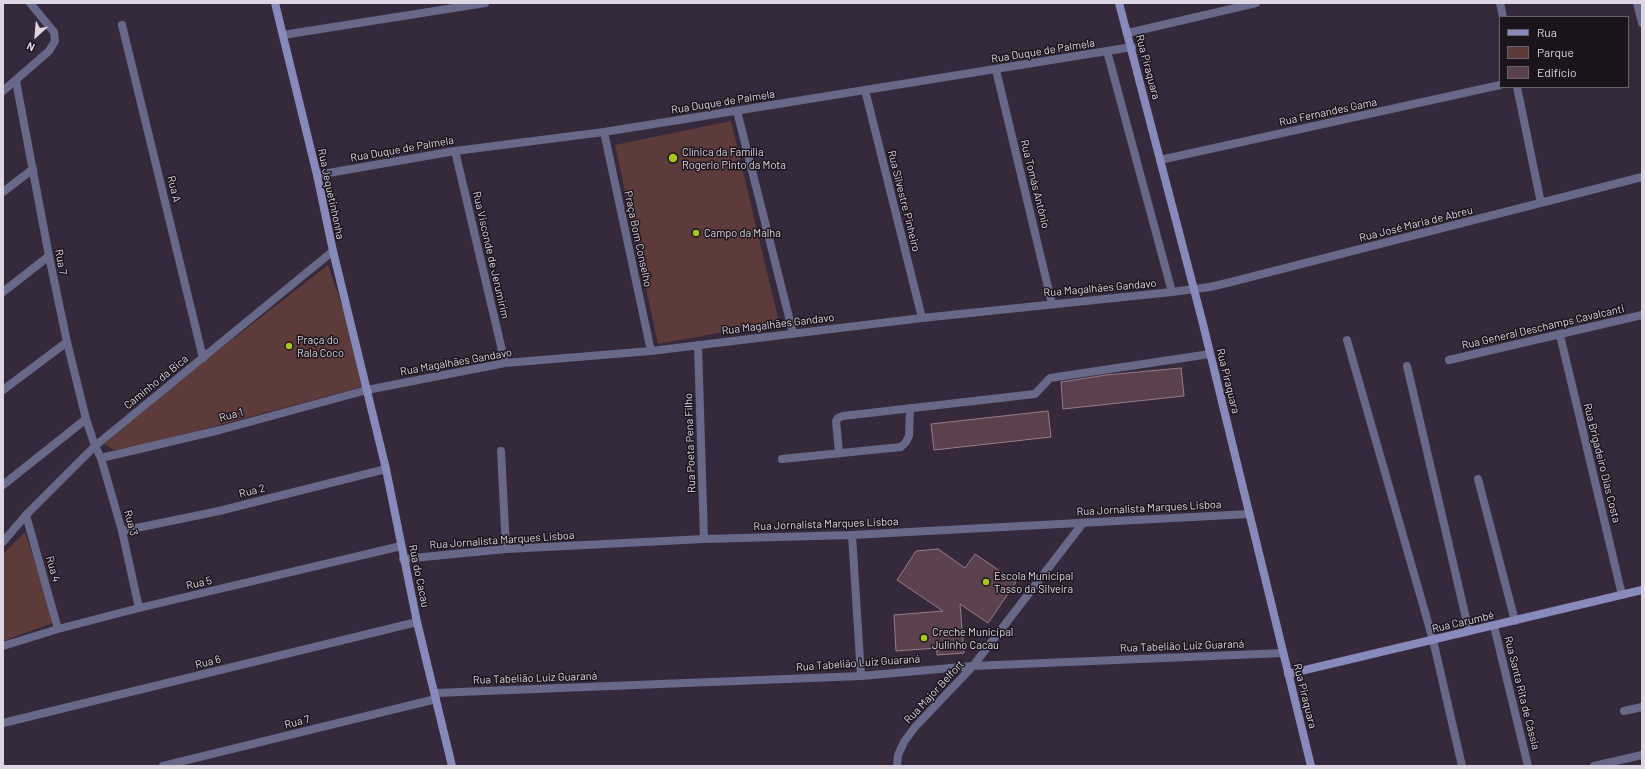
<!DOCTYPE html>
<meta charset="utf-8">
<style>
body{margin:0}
#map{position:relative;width:1645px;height:769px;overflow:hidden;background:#37293c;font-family:Barlow,sans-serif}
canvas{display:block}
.frame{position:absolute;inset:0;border:4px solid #dfd6e3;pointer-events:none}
.legend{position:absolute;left:1499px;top:16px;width:130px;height:72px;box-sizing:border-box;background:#1b141d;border:1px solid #69626c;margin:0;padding:5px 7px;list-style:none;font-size:12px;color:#dfd6e3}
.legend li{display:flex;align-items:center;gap:8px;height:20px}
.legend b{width:20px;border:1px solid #69626c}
.north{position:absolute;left:16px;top:16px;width:40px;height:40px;-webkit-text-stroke:3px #1b141d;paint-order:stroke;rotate:206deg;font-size:11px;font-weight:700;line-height:16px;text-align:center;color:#dfd6e3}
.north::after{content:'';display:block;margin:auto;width:14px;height:18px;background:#dfd6e3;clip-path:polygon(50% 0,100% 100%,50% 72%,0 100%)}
</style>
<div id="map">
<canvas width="1645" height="769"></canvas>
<div class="frame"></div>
<ul class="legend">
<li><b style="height:5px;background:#888abb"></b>Rua</li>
<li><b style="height:11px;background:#5c3b3a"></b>Parque</li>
<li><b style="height:11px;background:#5a414d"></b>Edifício</li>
</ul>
<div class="north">N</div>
</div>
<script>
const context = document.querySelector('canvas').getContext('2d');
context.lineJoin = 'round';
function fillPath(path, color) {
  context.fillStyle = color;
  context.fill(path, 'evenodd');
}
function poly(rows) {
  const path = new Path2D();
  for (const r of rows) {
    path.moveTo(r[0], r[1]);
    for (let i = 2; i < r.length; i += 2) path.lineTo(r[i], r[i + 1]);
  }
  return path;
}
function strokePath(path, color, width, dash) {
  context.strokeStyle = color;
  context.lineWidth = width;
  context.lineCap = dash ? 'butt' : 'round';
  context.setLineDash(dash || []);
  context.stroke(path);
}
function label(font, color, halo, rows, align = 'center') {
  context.font = font + ' Barlow,sans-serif';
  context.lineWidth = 3;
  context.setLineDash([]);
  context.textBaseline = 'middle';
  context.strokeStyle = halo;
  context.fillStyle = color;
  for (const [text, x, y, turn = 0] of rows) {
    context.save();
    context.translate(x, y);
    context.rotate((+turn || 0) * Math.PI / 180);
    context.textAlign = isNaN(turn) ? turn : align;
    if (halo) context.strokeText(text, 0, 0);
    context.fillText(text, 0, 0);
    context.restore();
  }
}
const green = poly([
 [731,121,779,322,658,344,615,145],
 [328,265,344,312,362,387,144,445,114,450,104,444,202,363],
 [25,532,55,622,3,641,3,554]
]);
const building = poly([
 [1181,368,1184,396,1063,409,1061,382,1106,375,1181,368],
 [1048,411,1051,437,934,450,931,424,1048,411],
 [938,549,965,568,975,554,1016,582,988,623,960,604,964,653,937,655,937,648,896,651,894,615,943,611,897,580,916,551,938,549]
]);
const lane = poly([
 [839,452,836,421,838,418,843,416,1035,394,1050,378,1210,354],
 [782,459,901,447,906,442,909,436,910,408]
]);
const street = poly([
 [1500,3,1503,17],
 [1637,3,1642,23],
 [122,25,203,358],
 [1128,33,1256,3],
 [283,35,485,3],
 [1107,51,1172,292],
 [996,70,1052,304],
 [16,81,49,256,67,342,86,419,95,446,101,458,122,531,139,608],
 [1517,87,1541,203],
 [865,90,922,318],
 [3,91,49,51,55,41,54,32,30,3],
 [737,111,793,333],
 [604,132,651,351],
 [455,151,505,363],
 [1160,160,1500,85],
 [317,175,455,151,604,132,1132,47],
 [3,192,33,169],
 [3,292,49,256],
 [1560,335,1622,595],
 [1347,340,1433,640,1462,766],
 [698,345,704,539],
 [1449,360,1642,315],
 [1407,366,1469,631],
 [3,390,67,342],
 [501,451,506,549],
 [101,458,220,430,367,390,505,363,651,351,922,318,1172,292,1210,287,1231,282,1642,177],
 [1478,479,1515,621],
 [3,485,86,419],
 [26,515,58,629],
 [122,531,219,511,386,469],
 [852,535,861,676],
 [3,542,26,515,95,446,333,251],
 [403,559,506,549,704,539,852,535,1249,514],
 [1494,626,1528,766],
 [3,646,58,629,139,608,401,546],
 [435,693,861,676,973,666,1283,653],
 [1624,711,1642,707],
 [3,723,417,622],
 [163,766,436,699],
 [897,766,898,755,904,742,915,727,973,666,1083,523],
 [1594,766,1642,755]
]);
const secondary = poly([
 [275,3,317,175,333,251,386,469,417,622,452,766],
 [1119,3,1202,320,1311,766],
 [1288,674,1642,590]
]);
const markers = [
 [673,158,5,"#a8c71d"],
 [696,233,4,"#a8c71d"],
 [289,346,4,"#a8c71d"],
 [986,582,4,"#a8c71d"],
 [924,638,4,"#a8c71d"]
];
const streetNames = [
 ["Rua Duque de Palmela",1043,51,-9],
 ["Rua Piraquara",1148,67,75],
 ["Rua Duque de Palmela",723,102,-9],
 ["Rua Fernandes Gama",1328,112,-12],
 ["Rua Duque de Palmela",402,149,-10],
 ["Rua Tomás Antônio",1035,184,76],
 ["Rua A",174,189,76],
 ["Rua Jequetinhonha",331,194,78],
 ["Rua Silvestre Pinheiro",904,201,76],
 ["Rua José Maria de Abreu",1416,224,-14],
 ["Praça Bom Conselho",638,239,78],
 ["Rua Visconde de Jerumirim",491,255,77],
 ["Rua 7",61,262,79],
 ["Rua Magalhães Gandavo",1100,288,-5],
 ["Rua Magalhães Gandavo",778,324,-7],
 ["Rua General Deschamps Cavalcanti",1543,327,-13],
 ["Rua Magalhães Gandavo",456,362,-10],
 ["Rua Piraquara",1228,381,76],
 ["Caminho da Bica",156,382,-39],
 ["Rua 1",231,415,-15],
 ["Rua Poeta Pena Filho",690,443,-92],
 ["Rua Brigadeiro Dias Costa",1602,463,76],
 ["Rua 2",252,491,-14],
 ["Rua Jornalista Marques Lisboa",1149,508,-3],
 ["Rua 3",131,523,75],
 ["Rua Jornalista Marques Lisboa",826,524,-2],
 ["Rua Jornalista Marques Lisboa",502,540,-4],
 ["Rua 4",53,569,74],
 ["Rua do Cacau",419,576,78],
 ["Rua 5",199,583,-13],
 ["Rua Carumbé",1463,622,-13],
 ["Rua Tabelião Luiz Guaraná",1182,646,-2],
 ["Rua 6",208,662,-14],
 ["Rua Tabelião Luiz Guaraná",858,663,-4],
 ["Rua Tabelião Luiz Guaraná",535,678,-2],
 ["Rua Major Belfort",934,692,-47],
 ["Rua Santa Rita de Cássia",1522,693,76],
 ["Rua Piraquara",1305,696,76],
 ["Rua 7",297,722,-14]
];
const poiNames = [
 ["Clínica da Família",682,152],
 ["Rogerio Pinto da Mota",682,165],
 ["Campo da Malha",704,233],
 ["Praça do",297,340],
 ["Rala Coco",297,353],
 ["Escola Municipal",994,576],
 ["Tasso da Silveira",994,589],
 ["Creche Municipal",932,632],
 ["Julinho Cacau",932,645]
];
fillPath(green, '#5c3b3a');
fillPath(building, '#5a414d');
strokePath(building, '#987c89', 1);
strokePath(lane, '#686988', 8);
strokePath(street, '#686988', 8);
strokePath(secondary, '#888abb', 8);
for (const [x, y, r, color] of markers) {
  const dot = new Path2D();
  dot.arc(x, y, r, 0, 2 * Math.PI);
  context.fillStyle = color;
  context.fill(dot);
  strokePath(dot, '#1b141d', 1.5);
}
label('11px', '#dfd6e3', '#1b141d', streetNames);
label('11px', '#dfd6e3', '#1b141d', poiNames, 'left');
</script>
